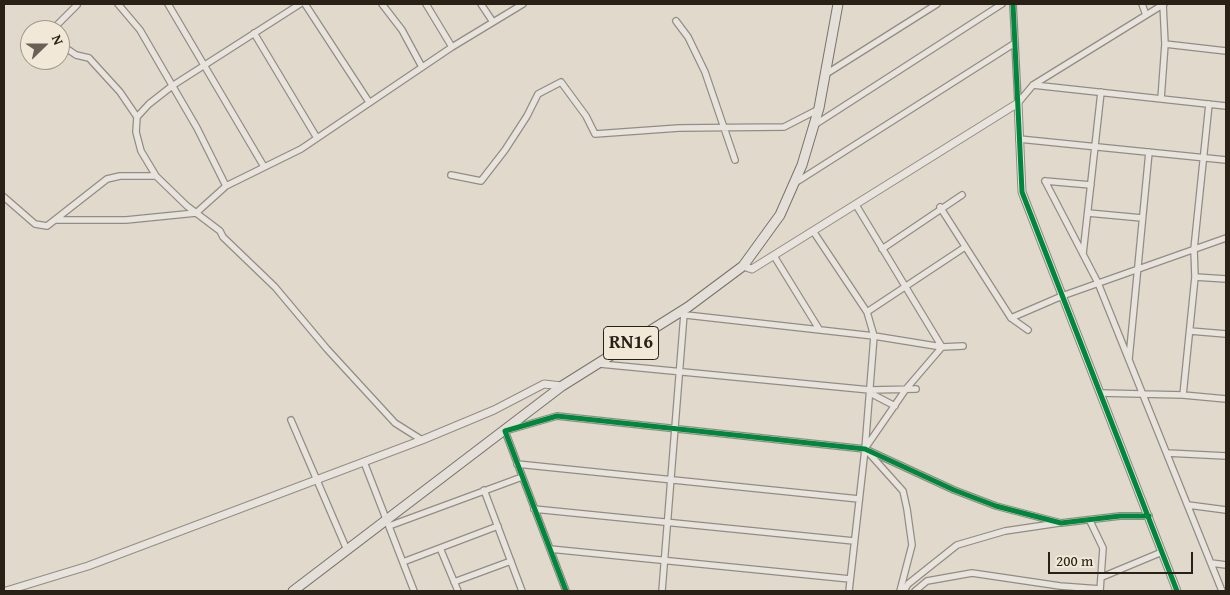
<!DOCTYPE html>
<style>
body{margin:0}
#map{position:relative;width:1230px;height:595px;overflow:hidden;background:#e1d9cb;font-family:"Gentium Book Plus",serif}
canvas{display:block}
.frame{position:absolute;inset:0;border:5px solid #292016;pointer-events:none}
.north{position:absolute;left:20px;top:20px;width:50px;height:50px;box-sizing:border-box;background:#f1e8d8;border:1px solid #a1988a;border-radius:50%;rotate:68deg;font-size:14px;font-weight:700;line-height:20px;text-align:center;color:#292016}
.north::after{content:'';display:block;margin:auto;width:18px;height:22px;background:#696155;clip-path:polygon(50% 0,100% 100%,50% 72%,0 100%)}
.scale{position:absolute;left:1048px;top:552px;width:145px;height:22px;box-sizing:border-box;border:2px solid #292016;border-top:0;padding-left:6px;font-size:15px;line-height:18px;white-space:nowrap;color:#292016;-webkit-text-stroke:4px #f1e8d8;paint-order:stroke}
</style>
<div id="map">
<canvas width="1230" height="595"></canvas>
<div class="frame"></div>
<div class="north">N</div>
<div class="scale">200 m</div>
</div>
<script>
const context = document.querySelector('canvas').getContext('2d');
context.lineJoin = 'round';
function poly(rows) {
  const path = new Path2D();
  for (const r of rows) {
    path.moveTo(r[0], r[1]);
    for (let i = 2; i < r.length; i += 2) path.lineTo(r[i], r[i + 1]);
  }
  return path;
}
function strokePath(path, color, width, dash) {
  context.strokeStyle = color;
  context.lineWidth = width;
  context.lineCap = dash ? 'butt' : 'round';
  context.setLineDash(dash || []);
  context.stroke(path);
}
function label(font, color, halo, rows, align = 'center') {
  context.font = font + ' "Gentium Book Plus",serif';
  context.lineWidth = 4.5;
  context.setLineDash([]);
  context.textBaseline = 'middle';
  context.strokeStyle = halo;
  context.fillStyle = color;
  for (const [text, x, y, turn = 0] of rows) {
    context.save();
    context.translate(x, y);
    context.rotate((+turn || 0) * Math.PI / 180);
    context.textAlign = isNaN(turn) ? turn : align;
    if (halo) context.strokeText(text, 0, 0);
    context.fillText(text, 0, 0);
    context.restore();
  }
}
const minor = poly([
 [118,4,140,30,197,128,226,186],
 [168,4,263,165],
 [305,4,369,102],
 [382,4,402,30,422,67],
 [426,4,452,47],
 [481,4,493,22],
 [1013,4,1018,103],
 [1142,4,1146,15],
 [676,21,688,37,705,72,735,160],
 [55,30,57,25,77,5],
 [254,33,317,138],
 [60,41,63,46,76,55,89,58,120,92,137,117,136,132,141,151,156,176,187,206,220,231,223,237,275,287,327,349,395,423,422,440],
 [1165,44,1226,51],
 [826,74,937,4],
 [1033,85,1226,106],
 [1161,99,1165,44,1163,4],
 [1018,103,1033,85,1164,4],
 [137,117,149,104,172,86,300,4],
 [816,124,1002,4],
 [1019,139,1226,160],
 [451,175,481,181,505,150,527,116,538,94,561,82,586,116,595,134,679,128,784,127,819,109],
 [1045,181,1098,283,1222,591],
 [1045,181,1091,185],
 [795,183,1015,43],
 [4,197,35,224,47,226,107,179,120,176,156,176],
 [856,205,942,347,906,389,866,447],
 [940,207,1011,318],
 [1088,213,1142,218],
 [55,220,126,220,196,213,226,186,301,149,452,47,523,4],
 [813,231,867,312,874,336,865,449,849,591],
 [882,249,962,195],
 [1083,254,1101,92],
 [774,256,819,329],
 [1195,277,1226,279],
 [867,312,965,247],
 [677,314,874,336,942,347,963,346],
 [1028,330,1011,318,1062,296,1226,238],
 [1190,331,1226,334],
 [1129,359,1149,152],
 [600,364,870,390,916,389],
 [870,393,895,406],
 [1100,393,1183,395,1226,399],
 [1183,395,1195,277,1194,249,1209,104],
 [291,420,347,550],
 [868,452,903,491,907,509,912,545,900,591],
 [1167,453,1226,456],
 [364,462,414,591],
 [517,464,859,499],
 [484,490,522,591],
 [1188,505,1226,510],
 [534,509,854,541],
 [1090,521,1103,548,1100,591],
 [389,526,522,477],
 [440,548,458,591],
 [550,549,850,579],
 [403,562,498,526],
 [1211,563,1226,565],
 [1102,577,1162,552],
 [454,582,511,561],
 [566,591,505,431,557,416,865,449,954,490,996,506,1061,523,1120,516,1149,516],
 [662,591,684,314],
 [904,591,908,584,957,545,1005,531,1059,523],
 [915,591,927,581,972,573,1060,586,1100,589]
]);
const tertiary = poly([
 [1018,103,1022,192,1177,591],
 [743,266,752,269,1018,103],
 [6,591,88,566,422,440,494,410,544,384,562,386]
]);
const primary = poly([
 [293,591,562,386,688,307,743,266,780,215,802,165,819,108,838,4]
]);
const cycleway = poly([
 [1013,4,1022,192,1177,591],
 [566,591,505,431,557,416,865,449,954,490,996,506,1061,523,1120,516,1149,516]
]);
const shields = [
 [631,343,55]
];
const shieldNames = [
 ["RN16",631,343]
];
strokePath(minor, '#928d84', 8);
strokePath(tertiary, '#928d84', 9);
strokePath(primary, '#78736b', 11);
strokePath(minor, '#e8e4dd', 5.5);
strokePath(tertiary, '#e8e4dd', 7);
strokePath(primary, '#e4dfd8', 9);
strokePath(cycleway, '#00873e', 5);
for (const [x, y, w] of shields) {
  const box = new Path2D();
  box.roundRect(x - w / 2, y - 16.5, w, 33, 4);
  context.fillStyle = '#f1e8d8';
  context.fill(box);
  strokePath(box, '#292016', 1);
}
label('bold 19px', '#292016', null, shieldNames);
</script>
